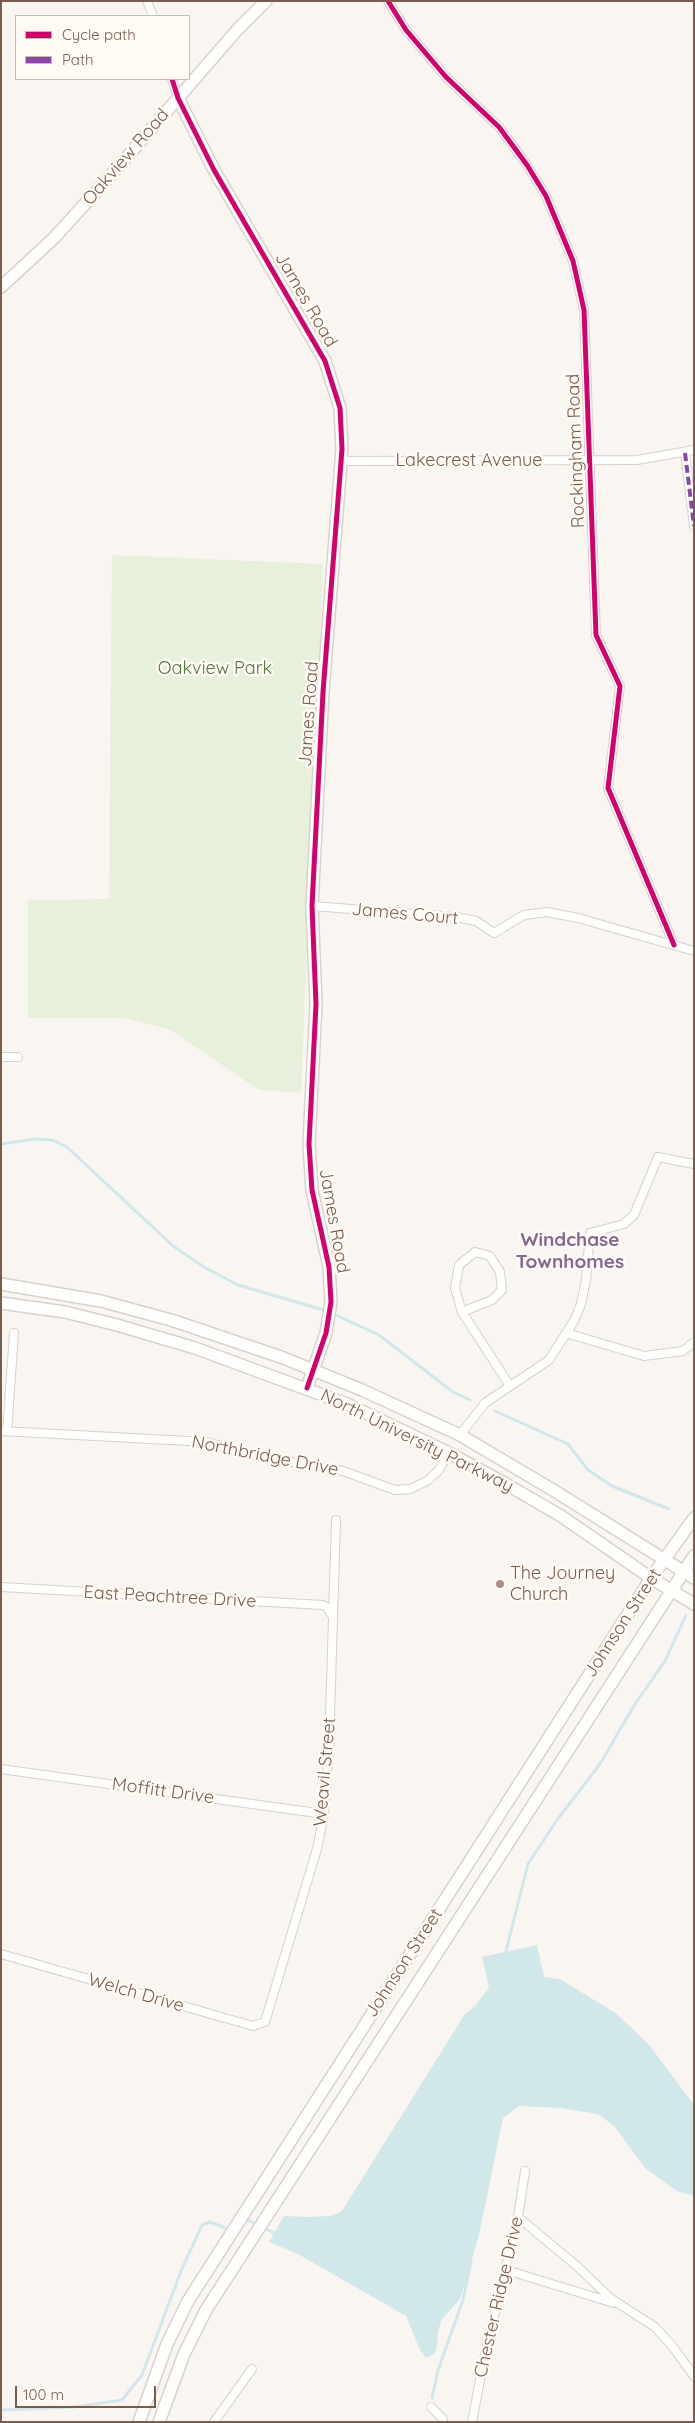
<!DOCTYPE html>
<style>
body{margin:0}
#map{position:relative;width:695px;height:2423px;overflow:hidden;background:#f9f5f0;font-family:Quicksand,sans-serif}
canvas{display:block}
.frame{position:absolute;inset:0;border:2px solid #7a5c4d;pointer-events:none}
.legend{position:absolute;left:15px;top:15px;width:175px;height:65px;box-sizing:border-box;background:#fffaf3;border:1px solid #cabbb1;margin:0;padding:6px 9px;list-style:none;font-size:15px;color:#7a5c4d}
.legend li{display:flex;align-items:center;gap:10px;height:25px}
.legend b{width:25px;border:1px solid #cabbb1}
.scale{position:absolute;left:15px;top:2386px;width:141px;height:22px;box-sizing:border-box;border:2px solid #7a5c4d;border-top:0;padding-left:6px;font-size:15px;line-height:18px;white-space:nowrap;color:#7a5c4d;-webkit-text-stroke:4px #fffaf3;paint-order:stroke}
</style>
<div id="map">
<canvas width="695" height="2423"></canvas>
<div class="frame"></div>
<ul class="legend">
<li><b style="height:6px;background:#d6006c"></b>Cycle path</li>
<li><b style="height:6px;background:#8e44ad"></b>Path</li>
</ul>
<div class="scale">100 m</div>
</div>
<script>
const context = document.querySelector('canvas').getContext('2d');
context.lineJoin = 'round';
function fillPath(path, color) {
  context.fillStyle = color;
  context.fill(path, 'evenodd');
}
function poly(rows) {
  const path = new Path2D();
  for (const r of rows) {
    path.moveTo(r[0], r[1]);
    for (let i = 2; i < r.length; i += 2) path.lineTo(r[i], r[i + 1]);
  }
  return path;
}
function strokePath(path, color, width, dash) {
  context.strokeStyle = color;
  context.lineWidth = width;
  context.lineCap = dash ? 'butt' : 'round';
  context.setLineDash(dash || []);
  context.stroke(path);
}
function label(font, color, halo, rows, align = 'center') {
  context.font = font + ' Quicksand,sans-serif';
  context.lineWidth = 5;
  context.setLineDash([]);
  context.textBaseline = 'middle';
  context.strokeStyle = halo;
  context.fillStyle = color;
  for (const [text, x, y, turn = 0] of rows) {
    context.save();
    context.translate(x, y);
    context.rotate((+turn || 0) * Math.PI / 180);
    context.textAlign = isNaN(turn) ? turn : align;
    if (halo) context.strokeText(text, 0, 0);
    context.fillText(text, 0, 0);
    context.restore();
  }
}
const green = poly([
 [112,555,323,564,301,1093,259,1090,169,1029,123,1018,28,1018,28,900,109,899]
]);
const water = poly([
 [537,1945,544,1977,560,1979,617,2014,650,2046,694,2105,694,2196,677,2191,645,2168,615,2127,598,2114,561,2108,519,2106,503,2118,479,2235,460,2299,442,2319,438,2331,437,2348,434,2354,426,2358,420,2350,406,2316,298,2254,269,2242,284,2216,308,2217,331,2216,342,2211,465,2014,476,2005,489,1987,482,1957]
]);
const stream = poly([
 [1,1144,35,1139,52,1140,67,1147,173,1246,204,1267,238,1285,327,1311,379,1335,453,1392,470,1400],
 [495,1411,568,1444,588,1470,612,1486,669,1509],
 [505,1955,528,1864,557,1820,600,1764,635,1704,665,1661,686,1615],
 [243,2222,248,2220,276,2234],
 [432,2398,438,2370,463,2300,471,2261],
 [1,2410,75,2407,122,2400,142,2375,181,2271,202,2225,210,2222,228,2229,231,2227]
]);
const street = poly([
 [147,1,153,16],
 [388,1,406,30,446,77,499,127,527,165,546,196,573,261,584,310,596,635,620,686,608,788,674,945],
 [172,79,178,98],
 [685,453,694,526],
 [341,461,637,460,694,450],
 [312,906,456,917,476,921,494,933,524,915,547,912,578,918,694,951],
 [1,1057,18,1057],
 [462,1312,492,1300,502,1290,500,1272,490,1256,475,1252,459,1265,455,1288,462,1312,510,1386],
 [566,1333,644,1356,683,1351,694,1342],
 [1,1431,207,1442,257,1456,343,1471,395,1490,410,1489,427,1481,438,1471,449,1453],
 [7,1431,14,1333],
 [460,1435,485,1403,549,1360,574,1321,581,1304,586,1280,590,1233,624,1224,634,1215,658,1157,694,1164],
 [1,1587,323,1605,327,1607,331,1614],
 [1,1769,324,1814],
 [1,1954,253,2026,265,2022,317,1849,324,1814,329,1749,336,1520],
 [518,2217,578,2267,610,2298,655,2327,673,2347,694,2376],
 [506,2270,614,2303],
 [431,2407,443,2419,443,2422],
 [214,2422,252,2369],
 [472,2422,485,2354,518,2217,525,2171]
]);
const secondary = poly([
 [178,98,214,170,325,361,340,408,342,449,323,692,312,906,316,1004,309,1144,312,1190,329,1267,331,1302,326,1333,307,1388],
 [1,287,54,238,113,173,238,29,266,1],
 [1,1284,101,1301,171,1320,281,1357,362,1390,460,1435,553,1490,694,1578],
 [1,1303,65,1312,117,1325,195,1348,347,1404,449,1453,506,1484,561,1516,651,1578,694,1604],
 [139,2422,167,2344,188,2301,651,1578,694,1518],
 [159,2422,184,2354,206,2310,694,1556]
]);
const quiet = poly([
 [685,453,694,526]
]);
const cycleway = poly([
 [388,1,406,30,446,77,499,127,527,165,546,196,573,261,584,310,596,635,620,686,608,788,674,945],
 [172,79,178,98,214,170,325,361,340,408,342,449,323,692,312,906,316,1004,309,1144,312,1190,329,1267,331,1302,326,1333,307,1388]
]);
const markers = [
 [500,1584,5,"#a69286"]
];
const streetNames = [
 ["Oakview Road",126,157,-49],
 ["James Road",306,300,60],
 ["Rockingham Road",576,451,-92],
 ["Lakecrest Avenue",469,461],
 ["James Road",309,714,-86],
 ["James Court",405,914,5],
 ["James Road",334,1221,80],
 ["North University Parkway",417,1441,26],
 ["Northbridge Drive",265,1456,11],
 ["East Peachtree Drive",170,1597,3],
 ["Johnson Street",623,1623,-57],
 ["Weavil Street",325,1772,-85],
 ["Moffitt Drive",163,1791,8],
 ["Johnson Street",404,1963,-57],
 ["Welch Drive",136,1993,16],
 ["Chester Ridge Drive",499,2297,-77]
];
const parkNames = [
 ["Oakview Park",215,669]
];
const poiNames = [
 ["The Journey",510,1574],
 ["Church",510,1595]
];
const neighbourhoodNames = [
 ["Windchase",570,1240],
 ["Townhomes",570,1262]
];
fillPath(green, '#e7f0db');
fillPath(water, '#d0e8ea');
strokePath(stream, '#d0e8ea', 3);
strokePath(street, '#d7d1cb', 10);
strokePath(secondary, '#d9d2cb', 14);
strokePath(street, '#fefefd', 8);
strokePath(secondary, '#fefefd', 11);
strokePath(quiet, '#8e44ad', 4, [8, 4]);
strokePath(cycleway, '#d6006c', 5);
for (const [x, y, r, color] of markers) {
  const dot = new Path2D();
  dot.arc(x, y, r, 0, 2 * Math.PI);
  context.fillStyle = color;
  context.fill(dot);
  strokePath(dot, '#fffaf3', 2);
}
label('18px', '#7a5c4d', '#fffaf3', streetNames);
label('18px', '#537a41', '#fffaf3', parkNames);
label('18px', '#7a5c4d', '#fffaf3', poiNames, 'left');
label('bold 19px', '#846695', '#fffaf3', neighbourhoodNames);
</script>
